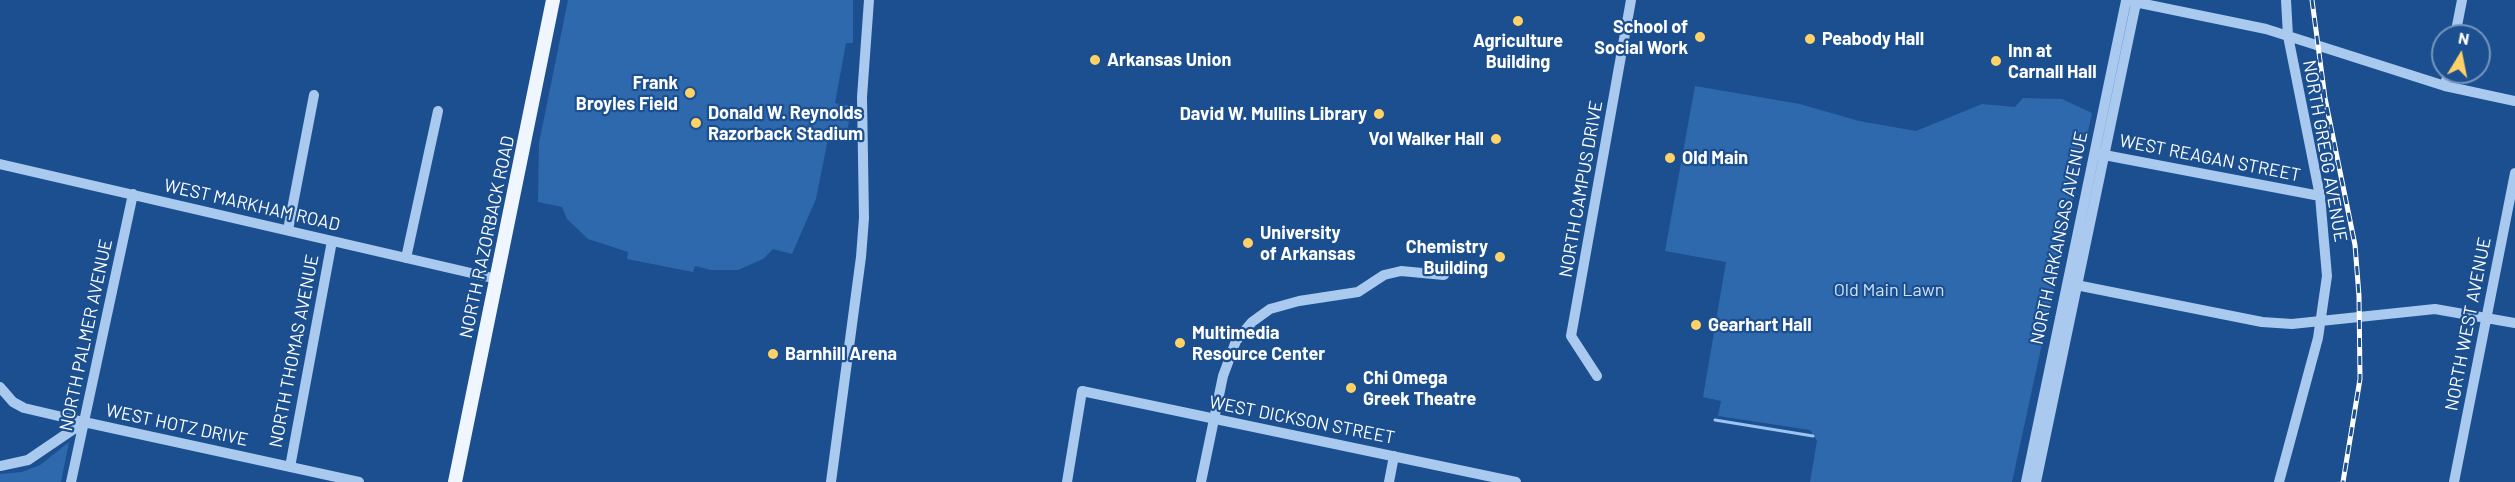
<!DOCTYPE html>
<style>
body{margin:0}
#map{position:relative;width:2515px;height:482px;overflow:hidden;background:#1b4f8f;font-family:Barlow,sans-serif}
canvas{display:block}
.north{position:absolute;left:2431px;top:24px;width:60px;height:60px;box-sizing:border-box;background:#1b4f8f;border:2px solid #7695bc;border-radius:50%;rotate:10deg;font-size:16px;font-weight:700;line-height:24px;text-align:center;color:#fff}
.north::after{content:'';display:block;margin:auto;width:21px;height:27px;background:#ffd166;clip-path:polygon(50% 0,100% 100%,50% 72%,0 100%)}
</style>
<div id="map">
<canvas width="2515" height="482"></canvas>
<div class="north">N</div>
</div>
<script>
const context = document.querySelector('canvas').getContext('2d');
context.lineJoin = 'round';
function fillPath(path, color) {
  context.fillStyle = color;
  context.fill(path, 'evenodd');
}
function poly(rows) {
  const path = new Path2D();
  for (const r of rows) {
    path.moveTo(r[0], r[1]);
    for (let i = 2; i < r.length; i += 2) path.lineTo(r[i], r[i + 1]);
  }
  return path;
}
function strokePath(path, color, width, dash) {
  context.strokeStyle = color;
  context.lineWidth = width;
  context.lineCap = dash ? 'butt' : 'round';
  context.setLineDash(dash || []);
  context.stroke(path);
}
function label(font, color, halo, rows, align = 'center') {
  context.font = font + ' Barlow,sans-serif';
  context.lineWidth = 4.5;
  context.setLineDash([]);
  context.textBaseline = 'middle';
  context.strokeStyle = halo;
  context.fillStyle = color;
  for (const [text, x, y, turn = 0] of rows) {
    context.save();
    context.translate(x, y);
    context.rotate((+turn || 0) * Math.PI / 180);
    context.textAlign = isNaN(turn) ? turn : align;
    if (halo) context.strokeText(text, 0, 0);
    context.fillText(text, 0, 0);
    context.restore();
  }
}
const green = poly([
 [568,0,853,0,853,43,846,43,835,103,852,106,845,142,828,139,816,199,792,254,773,249,763,259,738,270,711,270,695,266,693,272,627,259,628,252,588,239,567,219,562,207,538,202,539,143],
 [1695,86,1800,104,1859,121,1916,131,1982,104,2015,107,2023,98,2062,99,2092,113,2012,482,1810,482,1817,441,1810,430,1718,416,1721,401,1703,397,1726,262,1665,251],
 [69,442,61,482,0,482,0,474,22,472,40,465]
]);
const stream = poly([
 [1715,420,1813,436]
]);
const minor = poly([
 [2130,1,2266,29,2445,86,2515,101],
 [2455,36,2462,0],
 [2445,86,2448,72],
 [2099,154,2320,196],
 [0,164,497,279],
 [288,230,314,95],
 [406,258,438,111],
 [2071,284,2262,322,2292,324,2435,309,2515,323],
 [1597,376,1571,336,1631,0],
 [0,387,13,402,24,408,84,422],
 [0,466,28,460,84,422,359,482],
 [290,467,332,241],
 [71,482,133,194],
 [831,482,861,257,864,218,862,97,869,0],
 [1067,482,1082,391,1516,482],
 [1201,482,1223,376,1236,341,1252,322,1270,309,1299,301,1358,292,1384,275,1401,271,1444,275],
 [1389,482,1394,456],
 [2026,482,2126,1],
 [2036,482,2136,3],
 [2279,482,2318,338,2327,276,2320,196,2288,36,2286,0],
 [2454,482,2515,173]
]);
const major = poly([
 [455,482,553,0]
]);
const rail = poly([
 [2312,0,2325,98,2355,245,2359,296,2360,379,2343,482]
]);
const markers = [
 [1518,21,6,"#ffd166"],
 [1700,37,6,"#ffd166"],
 [1810,39,6,"#ffd166"],
 [1095,60,6,"#ffd166"],
 [1996,61,6,"#ffd166"],
 [690,93,6,"#ffd166"],
 [1379,114,6,"#ffd166"],
 [696,123,6,"#ffd166"],
 [1496,139,6,"#ffd166"],
 [1670,158,6,"#ffd166"],
 [1248,243,6,"#ffd166"],
 [1500,257,6,"#ffd166"],
 [1696,325,6,"#ffd166"],
 [1180,343,6,"#ffd166"],
 [773,354,6,"#ffd166"],
 [1351,388,6,"#ffd166"]
];
const poiNames = [
 ["School of",1688,27,"right"],
 ["Social Work",1688,48,"right"],
 ["Peabody Hall",1822,39],
 ["Agriculture",1518,41,"center"],
 ["Building",1518,62,"center"],
 ["Inn at",2008,51],
 ["Carnall Hall",2008,72],
 ["Arkansas Union",1107,60],
 ["Frank",678,83,"right"],
 ["Broyles Field",678,104,"right"],
 ["Donald W. Reynolds",708,113],
 ["Razorback Stadium",708,134],
 ["David W. Mullins Library",1367,114,"right"],
 ["Vol Walker Hall",1484,139,"right"],
 ["Old Main",1682,158],
 ["University",1260,233],
 ["of Arkansas",1260,254],
 ["Chemistry",1488,247,"right"],
 ["Building",1488,268,"right"],
 ["Gearhart Hall",1708,325],
 ["Multimedia",1192,333],
 ["Resource Center",1192,354],
 ["Barnhill Arena",785,354],
 ["Chi Omega",1363,378],
 ["Greek Theatre",1363,399]
];
const streetNames = [
 ["NORTH GREGG AVENUE",2325,151,80],
 ["WEST REAGAN STREET",2210,158,11],
 ["NORTH CAMPUS DRIVE",1581,189,-80],
 ["WEST MARKHAM ROAD",252,205,13],
 ["NORTH RAZORBACK ROAD",487,237,-78],
 ["NORTH ARKANSAS AVENUE",2059,238,-78],
 ["NORTH WEST AVENUE",2468,324,-79],
 ["NORTH PALMER AVENUE",86,335,-78],
 ["NORTH THOMAS AVENUE",294,351,-79],
 ["WEST DICKSON STREET",1302,420,11],
 ["WEST HOTZ DRIVE",177,425,12]
];
const parkNames = [
 ["Old Main Lawn",1889,290]
];
fillPath(green, '#2e69ad');
strokePath(stream, '#9cc4f0', 3);
strokePath(minor, '#a9c9ee', 10);
strokePath(major, '#f0f6ff', 14);
strokePath(rail, '#fff', 5);
strokePath(rail, '#1b4f8f', 3, [9]);
for (const [x, y, r, color] of markers) {
  const dot = new Path2D();
  dot.arc(x, y, r, 0, 2 * Math.PI);
  context.fillStyle = color;
  context.fill(dot);
  strokePath(dot, '#1b4f8f', 2);
}
label('bold 18px', '#fff', '#1b4f8f', poiNames, 'left');
label('18px', '#fff', '#1b4f8f', streetNames);
label('18px', '#cfe3fa', '#1b4f8f', parkNames);
</script>
